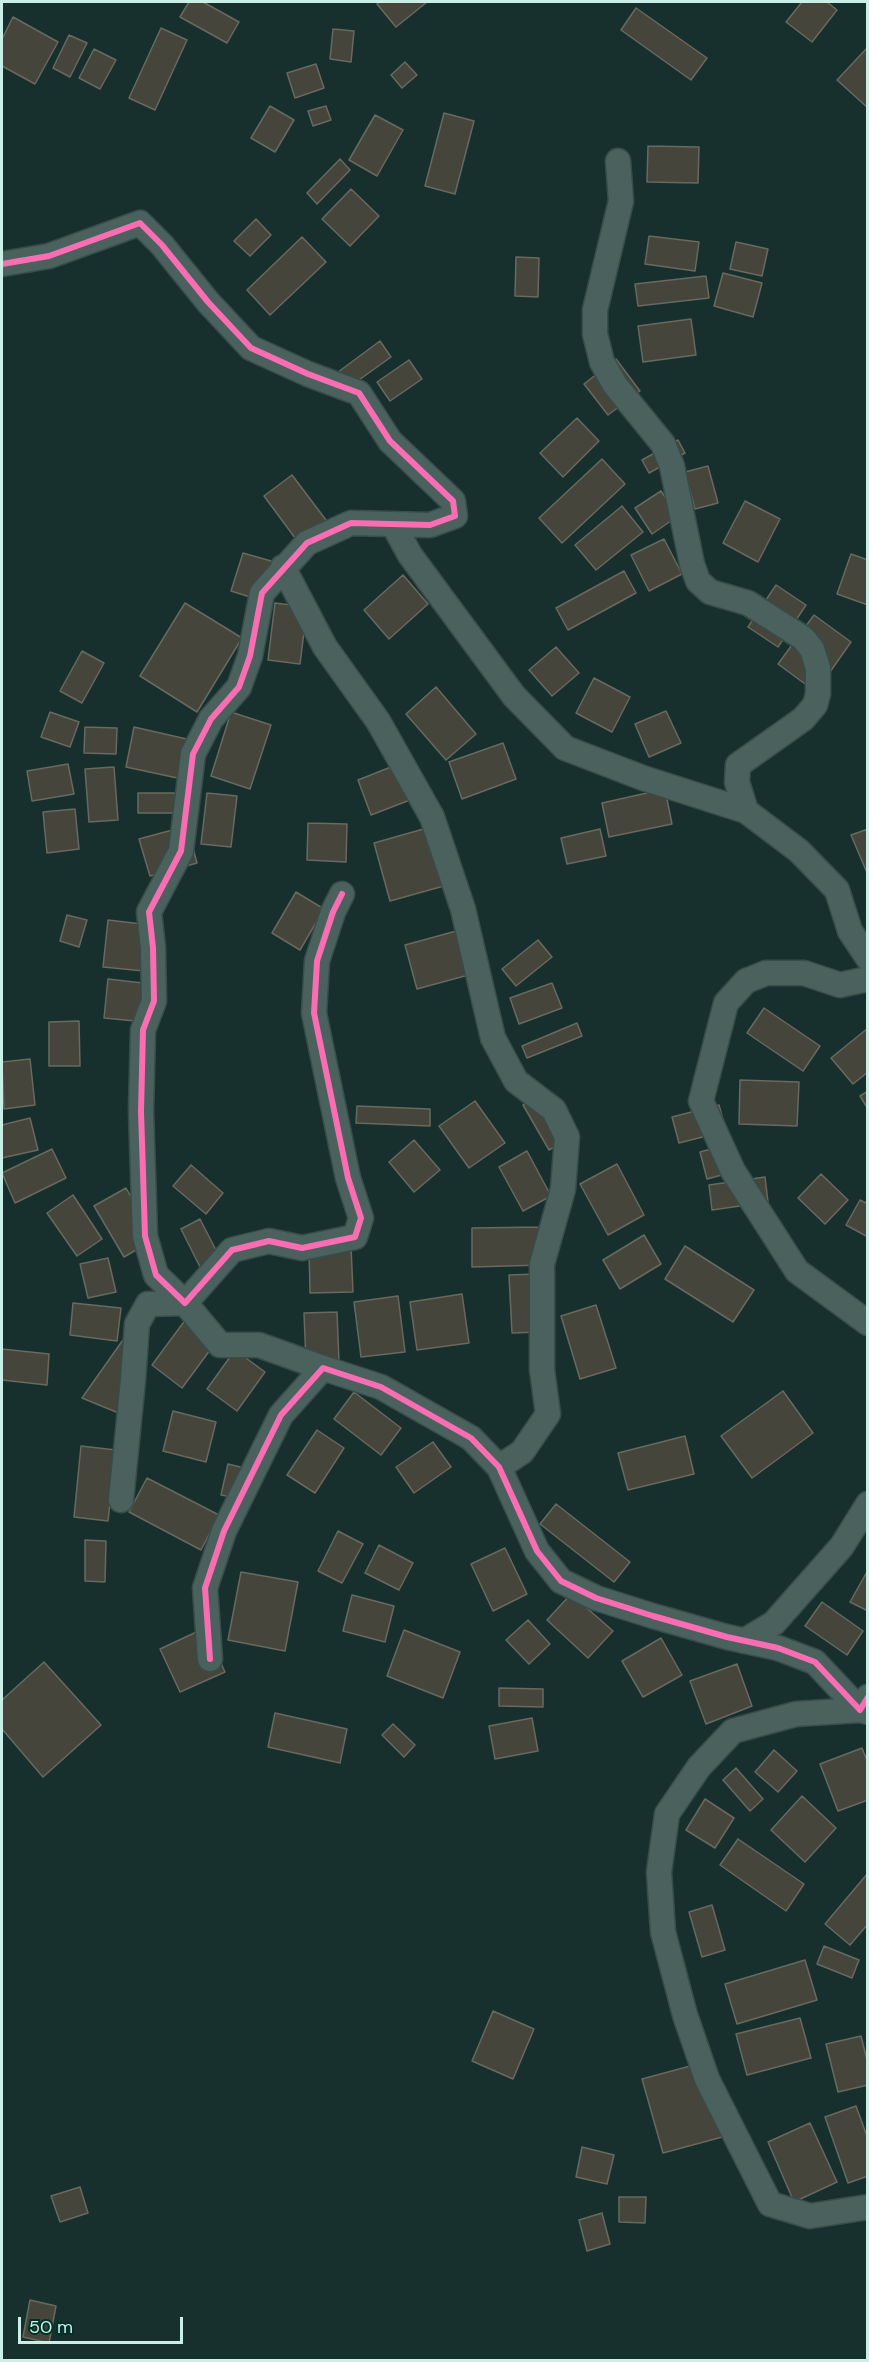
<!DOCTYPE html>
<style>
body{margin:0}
#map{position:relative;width:869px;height:2362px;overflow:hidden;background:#18302d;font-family:"DM Sans",sans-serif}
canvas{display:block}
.frame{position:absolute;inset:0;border:3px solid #c9efe6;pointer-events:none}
.scale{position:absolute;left:18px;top:2317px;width:165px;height:27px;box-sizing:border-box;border:3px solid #c9efe6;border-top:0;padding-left:8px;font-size:18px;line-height:21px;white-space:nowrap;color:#c9efe6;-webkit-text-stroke:4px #013129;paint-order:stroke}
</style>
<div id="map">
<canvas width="869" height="2362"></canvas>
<div class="frame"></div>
<div class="scale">50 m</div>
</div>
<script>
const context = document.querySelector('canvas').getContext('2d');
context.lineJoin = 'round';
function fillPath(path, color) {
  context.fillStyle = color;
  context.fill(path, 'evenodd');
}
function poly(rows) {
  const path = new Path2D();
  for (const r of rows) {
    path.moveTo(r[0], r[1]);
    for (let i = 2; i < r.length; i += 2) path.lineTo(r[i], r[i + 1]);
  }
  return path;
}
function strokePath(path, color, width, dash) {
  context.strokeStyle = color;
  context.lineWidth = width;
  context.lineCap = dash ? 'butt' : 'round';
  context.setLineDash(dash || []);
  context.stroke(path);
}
const building = poly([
 [189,2,203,2,239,22,227,43,180,17,189,2],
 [380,2,427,2,396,27,377,4,380,2],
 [802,2,827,2,837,10,812,42,786,22,802,2],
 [636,8,707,58,691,80,621,30,636,8],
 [13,17,58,42,35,84,2,66,2,39,13,17],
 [161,28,187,40,155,110,129,98,161,28],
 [333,29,354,31,351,62,330,59,333,29],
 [69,35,87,43,70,77,53,68,69,35],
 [868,47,868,108,837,80,868,47],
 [94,49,116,60,100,89,79,78,94,49],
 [405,62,417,75,402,88,391,75,405,62],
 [316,64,324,88,295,98,287,73,316,64],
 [270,106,294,120,275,152,251,138,270,106],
 [326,106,331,120,313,126,308,111,326,106],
 [444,113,474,121,455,194,425,186,444,113],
 [375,115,403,130,377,176,349,160,375,115],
 [648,146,699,147,698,183,647,182,648,146],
 [340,159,350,170,317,204,307,193,340,159],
 [351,189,379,216,350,246,322,219,351,189],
 [256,219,271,235,250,256,234,241,256,219],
 [649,236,699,242,695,271,645,264,649,236],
 [302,237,326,262,270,315,247,290,302,237],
 [736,242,768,249,762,276,730,269,736,242],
 [516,257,539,258,538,297,515,296,516,257],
 [723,273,762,283,753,317,714,306,723,273],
 [706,276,709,298,638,306,635,284,706,276],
 [691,319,696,355,643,362,638,326,691,319],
 [380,341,391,357,345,390,334,375,380,341],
 [616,359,640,391,608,415,584,384,616,359],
 [409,360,422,379,390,401,377,382,409,360],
 [577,418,599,441,563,477,540,453,577,418],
 [678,440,685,453,649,473,642,460,678,440],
 [602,459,625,484,562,543,539,518,602,459],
 [708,466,718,503,695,509,685,472,708,466],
 [292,475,329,524,301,546,264,496,292,475],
 [661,491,678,516,652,534,635,508,661,491],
 [745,501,780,519,758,562,723,543,745,501],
 [622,506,643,532,596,570,575,545,622,506],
 [664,539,682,574,649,591,631,555,664,539],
 [243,553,278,563,266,602,231,591,243,553],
 [851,554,868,560,868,605,837,594,851,554],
 [624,571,636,593,568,630,556,608,624,571],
 [403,575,428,604,389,639,364,610,403,575],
 [776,585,806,605,778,647,748,627,776,585],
 [185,603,242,638,197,712,140,676,185,603],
 [275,603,307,607,300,664,268,660,275,603],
 [814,615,851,642,816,692,778,664,814,615],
 [556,647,579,673,552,696,529,670,556,647],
 [82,651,104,663,82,703,60,691,82,651],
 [594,678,630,697,612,732,576,713,594,678],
 [436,687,476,734,446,760,406,714,436,687],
 [666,711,681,743,649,757,635,724,666,711],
 [50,712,79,722,70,747,41,737,50,712],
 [231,712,271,725,250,789,211,776,231,712],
 [85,727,117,728,116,754,84,753,85,727],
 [134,727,191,740,182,779,126,767,134,727],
 [503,743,516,779,462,799,449,762,503,743],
 [68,764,74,794,32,801,27,771,68,764],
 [396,765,410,800,371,815,358,780,396,765],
 [114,767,118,820,89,822,85,769,114,767],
 [665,789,672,824,609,837,602,803,665,789],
 [138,793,180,793,180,813,138,813,138,793],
 [207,793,237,796,231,847,201,844,207,793],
 [75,809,79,849,47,853,43,812,75,809],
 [308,823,347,824,346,862,307,860,308,823],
 [187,826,197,863,150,876,139,839,187,826],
 [434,826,451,884,390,901,374,843,434,826],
 [600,829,606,856,567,864,561,838,600,829],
 [868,829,868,875,851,835,868,829],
 [296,892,324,909,300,950,272,933,296,892],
 [67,915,87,920,79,947,60,941,67,915],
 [108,920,159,926,154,972,103,967,108,920],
 [471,927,483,971,417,989,405,945,471,927],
 [538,940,552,957,516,986,502,969,538,940],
 [108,979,160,985,156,1023,104,1018,108,979],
 [552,983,562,1008,519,1024,510,998,552,983],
 [764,1008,820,1046,803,1071,747,1033,764,1008],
 [79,1021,80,1066,49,1066,49,1022,79,1021],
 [577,1023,582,1036,527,1058,522,1046,577,1023],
 [868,1028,868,1072,853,1084,831,1058,868,1028],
 [30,1059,35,1105,4,1109,2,1062,30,1059],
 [740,1080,799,1082,797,1126,739,1124,740,1080],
 [868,1091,868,1109,860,1096,868,1091],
 [545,1092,571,1137,549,1150,523,1105,545,1092],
 [475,1101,505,1143,469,1168,439,1126,475,1101],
 [719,1105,726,1131,679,1143,672,1117,719,1105],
 [357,1106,430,1109,430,1126,356,1123,357,1106],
 [30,1118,38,1150,2,1158,2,1125,30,1118],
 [414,1140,440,1170,414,1192,389,1162,414,1140],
 [733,1143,740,1170,707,1179,700,1152,733,1143],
 [52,1149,66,1178,15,1203,2,1173,52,1149],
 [527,1151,551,1196,523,1211,499,1167,527,1151],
 [617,1164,644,1215,608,1235,580,1184,617,1164],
 [191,1165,223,1193,206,1214,173,1186,191,1165],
 [821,1174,848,1200,825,1224,798,1198,821,1174],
 [765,1177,768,1202,712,1210,709,1185,765,1177],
 [126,1188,155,1239,124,1257,94,1206,126,1188],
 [73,1195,102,1239,77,1256,47,1213,73,1195],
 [860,1200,868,1204,868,1237,846,1225,860,1200],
 [200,1219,220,1258,200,1267,181,1229,200,1219],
 [541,1227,542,1265,472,1267,472,1228,541,1227],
 [644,1235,661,1264,620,1289,603,1260,644,1235],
 [351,1246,353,1292,310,1293,309,1247,351,1246],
 [685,1246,754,1290,733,1322,665,1279,685,1246],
 [108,1258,116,1292,88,1298,80,1264,108,1258],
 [537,1274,540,1332,512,1333,509,1275,537,1274],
 [462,1294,469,1343,417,1350,410,1302,462,1294],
 [398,1296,405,1352,361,1357,354,1302,398,1296],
 [73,1303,121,1308,117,1341,70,1335,73,1303],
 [596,1305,616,1368,580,1379,561,1316,596,1305],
 [337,1312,339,1362,306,1363,304,1313,337,1312],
 [186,1319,216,1342,182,1388,152,1365,186,1319],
 [125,1337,121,1414,82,1398,125,1337],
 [2,1349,49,1354,47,1385,2,1380,2,1349],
 [235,1350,265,1372,237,1411,207,1389,235,1350],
 [783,1391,813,1433,752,1478,721,1436,783,1391],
 [354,1392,401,1428,381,1455,334,1419,354,1392],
 [173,1411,216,1422,206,1462,163,1451,173,1411],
 [317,1430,344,1448,315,1493,287,1475,317,1430],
 [685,1436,694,1474,628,1490,618,1453,685,1436],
 [433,1442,451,1467,414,1493,396,1467,433,1442],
 [81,1446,116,1450,108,1521,74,1517,81,1446],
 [228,1464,253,1470,246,1500,221,1495,228,1464],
 [147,1478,219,1515,201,1550,129,1512,147,1478],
 [556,1504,630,1562,614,1582,540,1524,556,1504],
 [338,1531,363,1544,342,1583,318,1571,338,1531],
 [85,1540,106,1541,105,1582,85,1581,85,1540],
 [379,1545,413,1563,399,1590,365,1573,379,1545],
 [505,1548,527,1594,493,1611,471,1564,505,1548],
 [868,1570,868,1611,850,1602,868,1570],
 [241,1572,298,1582,285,1651,228,1640,241,1572],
 [571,1594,613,1631,588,1658,547,1620,571,1594],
 [352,1595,394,1606,385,1642,343,1631,352,1595],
 [822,1602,863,1631,847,1655,805,1626,822,1602],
 [528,1620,550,1644,529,1664,506,1640,528,1620],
 [205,1628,225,1672,180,1692,160,1649,205,1628],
 [404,1630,460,1652,443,1698,387,1676,404,1630],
 [661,1638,682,1675,643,1697,622,1661,661,1638],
 [44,1662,101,1725,43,1777,2,1729,2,1700,44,1662],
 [737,1664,752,1706,706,1724,690,1681,737,1664],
 [499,1688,543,1689,543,1707,499,1706,499,1688],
 [275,1713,347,1729,340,1763,268,1747,275,1713],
 [532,1718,538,1751,495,1759,489,1726,532,1718],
 [393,1724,415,1745,404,1757,382,1735,393,1724],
 [862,1748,868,1763,868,1800,838,1811,820,1764,862,1748],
 [774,1750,797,1771,778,1792,755,1772,774,1750],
 [736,1768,763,1799,750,1811,723,1780,736,1768],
 [802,1796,836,1828,805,1862,771,1830,802,1796],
 [705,1799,734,1818,715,1848,686,1830,705,1799],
 [738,1839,804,1884,786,1911,720,1865,738,1839],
 [868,1873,868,1924,850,1945,825,1924,868,1873],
 [712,1905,725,1950,702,1957,689,1912,712,1905],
 [824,1946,859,1960,852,1978,817,1964,824,1946],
 [805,1960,817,2000,737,2024,725,1984,805,1960],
 [493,2011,534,2029,513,2079,472,2061,493,2011],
 [800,2018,811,2058,747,2075,736,2034,800,2018],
 [861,2036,868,2064,868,2085,838,2092,826,2044,861,2036],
 [705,2062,726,2136,663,2153,642,2079,705,2062],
 [856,2106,868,2139,868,2176,848,2183,825,2117,856,2106],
 [810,2123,837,2182,794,2202,768,2142,810,2123],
 [582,2147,614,2155,607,2184,576,2177,582,2147],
 [80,2187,88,2213,60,2222,51,2196,80,2187],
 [619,2197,646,2197,645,2223,619,2222,619,2197],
 [602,2213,610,2244,587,2251,579,2220,602,2213],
 [30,2300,56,2306,49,2343,23,2337,30,2300]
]);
const minor = poly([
 [618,161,621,201,595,310,595,334,602,362,615,385,663,444,672,466,692,564,698,581,710,592,748,603,803,638,812,649,818,668,818,694,815,705,803,719,738,765,737,782,746,811],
 [2,264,49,256,140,223,162,245,208,302,251,348,308,374,359,393,390,441,453,501,455,516,430,525,351,523,307,543,262,593,250,656,239,687,211,719,193,754,181,851,149,912,153,948,154,1001,143,1030,141,1111,145,1236,156,1275,185,1303,232,1250,269,1241,302,1248,355,1237,361,1218,348,1178,314,1013,317,961,333,912,342,894],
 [393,524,410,555,514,696,565,748,643,778,746,811,799,851,837,890,850,931,868,958],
 [283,567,325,647,378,721,432,817,463,909,493,1038,516,1081,554,1110,567,1137,563,1189,542,1264,542,1370,548,1414,522,1452,499,1467],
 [868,979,840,985,804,973,766,973,746,981,726,1003,701,1101,733,1171,797,1271,868,1323],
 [121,1500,133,1380,137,1324,148,1304,185,1303,220,1345,259,1345,323,1368],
 [744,1641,774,1623,842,1546,868,1504],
 [210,1659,205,1588,224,1531,281,1415,323,1368,381,1387,471,1438,499,1467,537,1551,561,1581,596,1598,653,1616,727,1637,778,1648,815,1662,860,1710,868,1697],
 [868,1712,860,1710,796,1714,733,1731,699,1767,667,1814,659,1872,663,1932,685,2015,707,2079,770,2204,810,2216,868,2207]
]);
const cycleway = poly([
 [2,264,49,256,140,223,162,245,208,302,251,348,308,374,359,393,390,441,453,501,455,516,430,525,351,523,307,543,262,593,250,656,239,687,211,719,193,754,181,851,149,912,153,948,154,1001,143,1030,141,1111,145,1236,156,1275,185,1303,232,1250,269,1241,302,1248,355,1237,361,1218,348,1178,314,1013,317,961,333,912,342,894],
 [210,1659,205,1588,224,1531,281,1415,323,1368,381,1387,471,1438,499,1467,537,1551,561,1581,596,1598,653,1616,727,1637,778,1648,815,1662,860,1710,868,1697]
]);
fillPath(building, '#45453b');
strokePath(building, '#68695f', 1.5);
strokePath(minor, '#374d49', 27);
strokePath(minor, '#4a615d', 24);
strokePath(cycleway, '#f96db3', 6);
</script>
